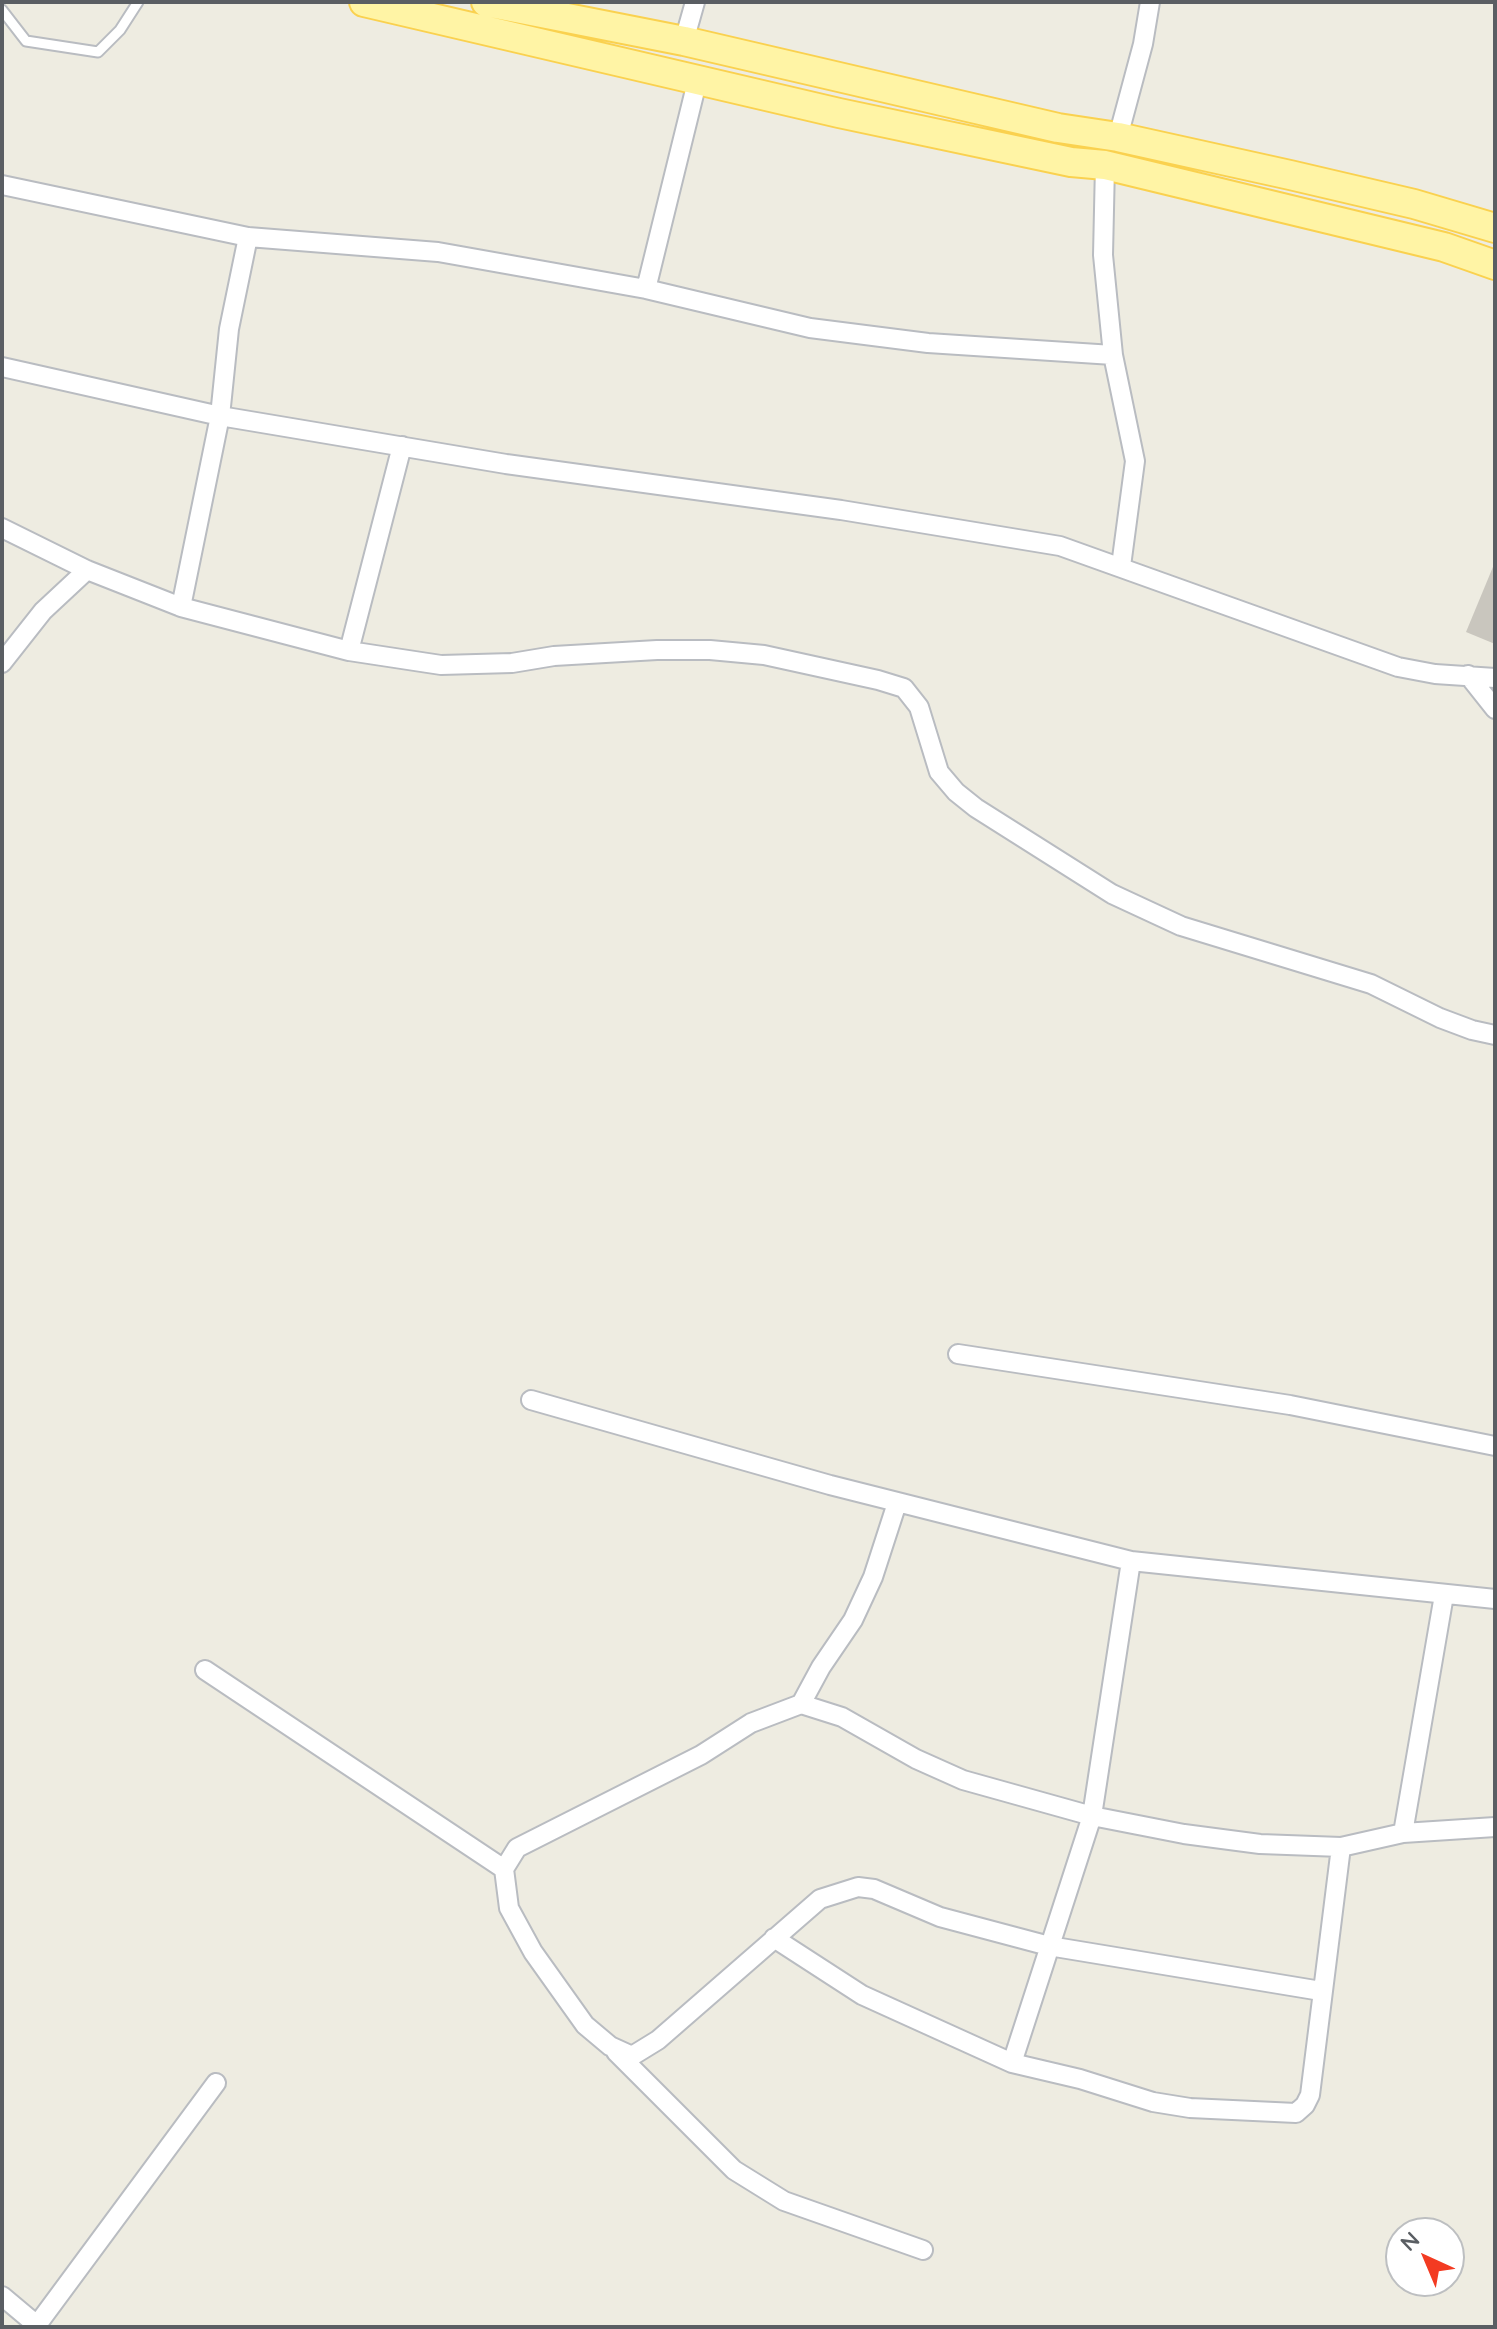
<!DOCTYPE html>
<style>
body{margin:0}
#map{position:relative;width:1497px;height:2329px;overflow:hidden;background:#eeece1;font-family:Quicksand,sans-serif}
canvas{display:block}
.frame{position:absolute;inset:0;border:4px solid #5a5e63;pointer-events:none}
.north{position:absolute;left:1385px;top:2217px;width:80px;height:80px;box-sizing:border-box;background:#fff;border:2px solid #bdbfc1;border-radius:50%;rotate:316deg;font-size:22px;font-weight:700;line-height:32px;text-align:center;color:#5a5e63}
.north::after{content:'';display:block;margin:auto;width:28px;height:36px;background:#f33b22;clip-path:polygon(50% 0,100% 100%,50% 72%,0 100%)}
</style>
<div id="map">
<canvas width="1497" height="2329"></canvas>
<div class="frame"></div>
<div class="north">N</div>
</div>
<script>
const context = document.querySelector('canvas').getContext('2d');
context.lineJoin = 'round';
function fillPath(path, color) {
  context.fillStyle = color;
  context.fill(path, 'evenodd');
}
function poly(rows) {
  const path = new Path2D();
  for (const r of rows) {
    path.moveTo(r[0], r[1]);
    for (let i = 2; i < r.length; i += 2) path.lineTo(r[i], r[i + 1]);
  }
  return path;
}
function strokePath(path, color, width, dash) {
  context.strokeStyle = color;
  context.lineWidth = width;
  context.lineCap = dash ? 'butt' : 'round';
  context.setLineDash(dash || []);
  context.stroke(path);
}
const building = poly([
 [1495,562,1495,644,1466,632]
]);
const lane = poly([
 [2,10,26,41,98,52,120,30,138,2]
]);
const street = poly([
 [684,41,695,2],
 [1118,137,1143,44,1150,2],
 [1105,165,1103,255,1113,355,1135,461,1121,566],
 [2,185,248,237,438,252,646,289,810,328,928,343,1113,355],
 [646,289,697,82],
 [2,367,220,416,506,464,841,510,1060,546,1398,667,1435,674,1495,678],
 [2,528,87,570,181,607,349,651,441,665,512,663,554,656,657,650,710,650,764,655,878,680,904,688,919,707,939,772,956,792,976,808,1112,894,1181,926,1371,984,1440,1018,1472,1030,1495,1035],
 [181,607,220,416,229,329,248,237],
 [349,651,402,446],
 [2,663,43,611,87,570],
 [1468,675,1495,709],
 [958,1354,1290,1405,1495,1446],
 [531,1400,830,1485,1131,1561,1495,1599],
 [205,1670,504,1869],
 [801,1704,821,1667,853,1620,873,1577,897,1503],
 [1403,1833,1444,1595],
 [774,1938,862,1995,1012,2063,1080,2079,1153,2102,1190,2108,1296,2113,1305,2105,1310,2095,1341,1847],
 [1321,1991,1049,1946,940,1917,874,1889,858,1887,820,1899,658,2040,632,2056,610,2046,585,2025,533,1952,509,1908,504,1869,517,1848,701,1755,751,1723,801,1704,842,1717,916,1759,963,1780,1092,1816,1184,1834,1260,1844,1341,1847,1403,1833,1495,1827],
 [616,2052,734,2170,784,2201,923,2250],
 [1012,2063,1092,1816,1131,1561],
 [2,2296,39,2327],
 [37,2325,216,2083]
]);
const primary = poly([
 [364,2,839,113,1071,162,1105,165,1444,247,1495,265],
 [486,2,684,41,1058,128,1118,137,1290,175,1414,204,1495,228]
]);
fillPath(building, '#c9c6be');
strokePath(lane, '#b9bcc1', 13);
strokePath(street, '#b9bcc1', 22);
strokePath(primary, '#fad14f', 32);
strokePath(lane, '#fff', 9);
strokePath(street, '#fff', 18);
strokePath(primary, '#fff4a5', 28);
</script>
